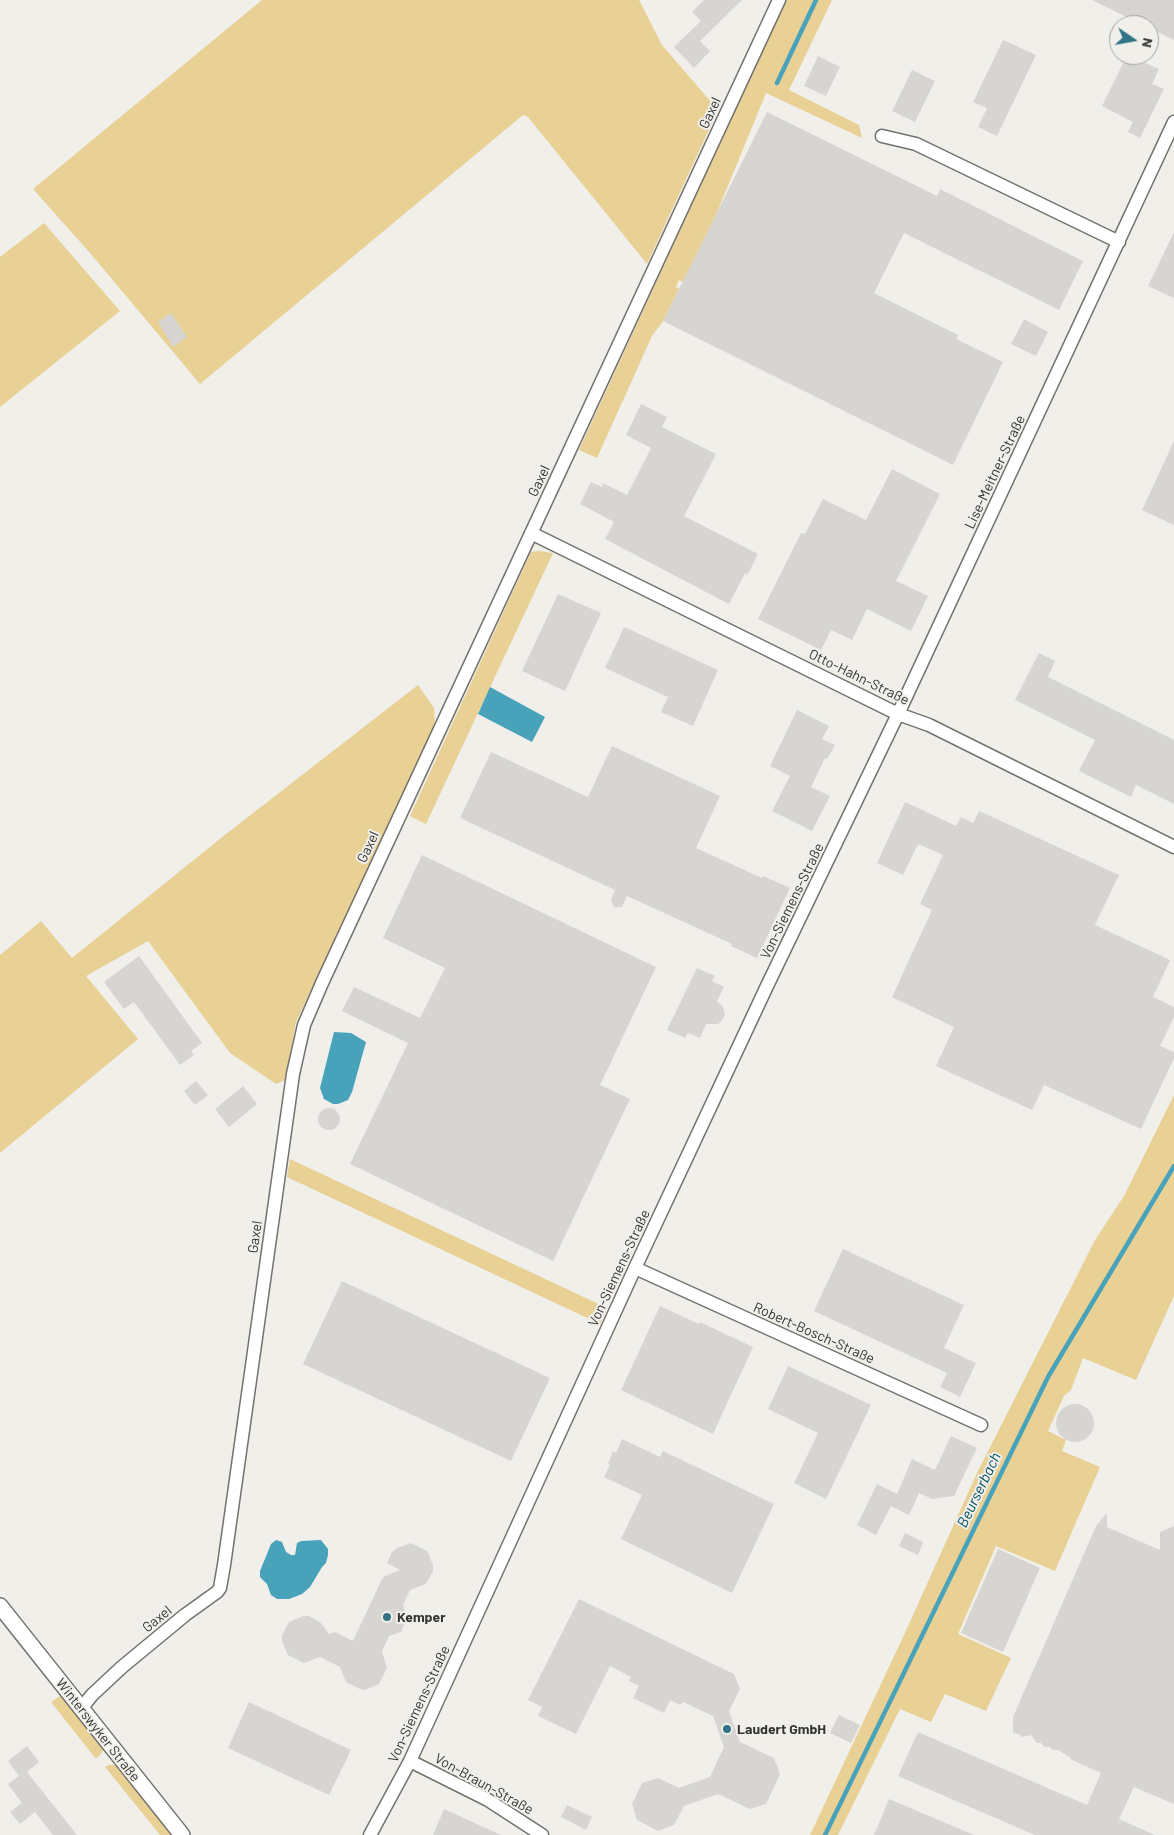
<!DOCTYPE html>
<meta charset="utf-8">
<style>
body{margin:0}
#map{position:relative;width:1174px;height:1835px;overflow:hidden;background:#f0efea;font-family:Barlow,sans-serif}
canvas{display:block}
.north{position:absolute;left:1109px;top:15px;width:50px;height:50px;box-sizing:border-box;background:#f0efea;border:1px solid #a5a4a0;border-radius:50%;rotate:102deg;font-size:14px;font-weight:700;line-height:20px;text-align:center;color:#343332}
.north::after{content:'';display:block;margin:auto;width:18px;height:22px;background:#327486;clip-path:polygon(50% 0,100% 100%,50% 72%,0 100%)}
</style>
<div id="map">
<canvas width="1174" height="1835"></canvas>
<div class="north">N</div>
</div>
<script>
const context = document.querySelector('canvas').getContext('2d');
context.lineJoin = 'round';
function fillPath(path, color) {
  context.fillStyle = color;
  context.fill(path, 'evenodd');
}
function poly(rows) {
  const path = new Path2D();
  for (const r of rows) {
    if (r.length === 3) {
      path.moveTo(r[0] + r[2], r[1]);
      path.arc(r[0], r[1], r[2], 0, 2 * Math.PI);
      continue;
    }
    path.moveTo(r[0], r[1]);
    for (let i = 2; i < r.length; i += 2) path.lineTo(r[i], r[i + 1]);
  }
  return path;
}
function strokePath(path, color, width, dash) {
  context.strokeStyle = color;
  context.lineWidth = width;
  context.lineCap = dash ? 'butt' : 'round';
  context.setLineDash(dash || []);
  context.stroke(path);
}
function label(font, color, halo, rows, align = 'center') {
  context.font = font + ' Barlow,sans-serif';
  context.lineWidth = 4;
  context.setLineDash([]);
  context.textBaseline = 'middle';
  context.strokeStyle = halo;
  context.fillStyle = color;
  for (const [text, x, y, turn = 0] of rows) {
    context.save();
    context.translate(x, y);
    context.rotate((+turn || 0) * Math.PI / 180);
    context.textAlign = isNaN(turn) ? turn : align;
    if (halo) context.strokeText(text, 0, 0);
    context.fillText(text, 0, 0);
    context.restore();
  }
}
const green = poly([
 [262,0,639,0,662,45,718,110,647,264,528,117,523,115,200,384,90,253,33,189],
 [786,0,832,0,789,90,859,125,862,138,766,93,716,215,683,282,679,280,676,287,679,289,663,321,652,336,597,458,579,450],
 [44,223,120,311,0,407,0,257],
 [538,551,553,553,426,824,410,816,531,552],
 [418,685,434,708,435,724,296,1022,285,1080,276,1084,230,1053,148,941,86,976,138,1039,0,1153,0,955,41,921,72,958,221,838],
 [1174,1095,1174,1296,1136,1380,1083,1358,1071,1390,1064,1396,1048,1431,1066,1440,1062,1451,1100,1467,1055,1571,996,1546,958,1634,1011,1658,986,1711,945,1694,931,1722,900,1709,838,1835,810,1835,904,1635,977,1473,1095,1240,1124,1196],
 [290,1159,607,1308,600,1324,287,1177],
 [62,1695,104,1747,101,1754,96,1759,51,1702],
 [109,1765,117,1765,172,1835,160,1835,105,1767]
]);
const water = poly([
 [490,687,545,717,532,742,478,714],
 [334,1032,351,1033,366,1042,352,1092,348,1100,338,1104,333,1104,324,1099,320,1088],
 [276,1540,282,1542,286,1552,291,1555,295,1555,297,1543,301,1541,321,1540,328,1549,328,1555,326,1563,322,1567,310,1587,302,1594,289,1599,277,1599,271,1595,267,1584,260,1577,260,1571,271,1544]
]);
const stream = poly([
 [777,83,816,0],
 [825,1835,1048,1377,1174,1166]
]);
const building = poly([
 [704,0,742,0,700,41,710,51,694,68,674,47,701,21,692,12],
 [1092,0,1174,0,1174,40,1149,28,1149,25,1143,25],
 [1003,40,1036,55,997,136,978,127,987,108,973,102],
 [1127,55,1159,69,1152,84,1164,89,1140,138,1128,132,1133,122,1102,106],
 [818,56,840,67,826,96,804,86],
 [912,70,935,81,915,122,892,111],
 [767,112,937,196,940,189,1083,261,1059,310,904,233,874,293,958,335,956,339,1003,362,953,465,663,321],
 [1174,232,1174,298,1148,286],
 [171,313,187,337,173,347,158,322],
 [1024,319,1048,332,1036,356,1011,344],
 [641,404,667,417,662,427,716,454,684,516,758,554,748,574,745,573,729,604,605,539,614,522,580,504,591,482,602,487,603,483,627,495,651,448,626,435],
 [1174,441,1174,525,1142,510],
 [892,469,940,494,896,581,928,596,911,631,867,609,852,640,831,630,821,650,758,619,801,533,805,534,823,499,866,520],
 [558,594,601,613,565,691,522,671],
 [624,627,718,670,693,726,661,712,668,697,605,668],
 [1039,653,1055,661,1048,677,1174,740,1174,804,1136,785,1131,797,1079,771,1095,740,1015,700],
 [797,710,829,726,822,739,835,745,827,759,825,758,811,787,830,796,812,831,772,811,790,776,770,766],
 [612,746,720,796,696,848,762,878,763,876,790,888,757,958,731,946,732,944,627,896,622,907,614,907,611,900,615,890,460,818,491,752,588,797],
 [905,802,956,826,961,817,973,823,979,811,1119,875,1095,925,1170,960,1153,997,1174,1007,1174,1017,1160,1046,1174,1052,1174,1058,1141,1129,1044,1085,1032,1110,936,1066,954,1027,892,997,932,910,920,904,943,855,918,844,903,875,877,863],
 [422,855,656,967,600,1085,630,1099,553,1261,350,1164,408,1043,342,1011,354,987,420,1018,445,968,383,938],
 [139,956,202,1043,191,1051,194,1055,180,1065,134,1002,124,1009,104,982],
 [697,968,715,976,712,981,724,987,717,1001,723,1007,725,1015,721,1022,718,1024,706,1024,700,1038,688,1033,685,1038,667,1030],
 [196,1081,208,1095,195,1105,184,1091],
 [243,1086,257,1104,229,1127,215,1109],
 [329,1119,11],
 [843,1249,964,1305,944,1348,976,1363,960,1397,940,1387,947,1373,814,1311],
 [342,1281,550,1378,511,1461,303,1364],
 [660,1306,699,1324,700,1322,753,1347,713,1434,621,1390],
 [788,1366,871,1405,826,1499,794,1483,818,1433,768,1409],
 [1075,1423,19],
 [951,1436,977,1448,954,1496,932,1499,919,1493,909,1515,891,1506,876,1535,857,1525,877,1484,897,1494,912,1459,935,1470],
 [622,1439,660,1457,663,1451,774,1504,732,1593,621,1539,642,1495,604,1477,610,1465,608,1464,613,1451,616,1453],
 [1107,1513,1107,1527,1160,1550,1160,1532,1174,1526,1174,1804,1134,1787,1119,1819,1155,1835,1035,1835,898,1776,918,1732,1087,1805,1101,1773,1070,1759,1071,1758,1058,1750,1053,1750,1050,1747,1045,1747,1041,1743,1037,1743,1031,1735,1022,1737,1019,1734,1013,1733,1013,1717,1096,1526],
 [905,1533,923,1542,918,1555,899,1546],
 [411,1543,427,1551,433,1565,433,1571,426,1584,410,1590,403,1605,407,1618,401,1632,389,1636,382,1651,387,1668,379,1684,365,1690,360,1689,346,1682,340,1667,320,1657,304,1663,288,1655,282,1641,282,1635,289,1622,303,1616,309,1616,320,1622,329,1634,335,1632,353,1641,382,1579,385,1576,400,1570,387,1563,392,1552,397,1548],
 [998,1549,1040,1568,1003,1652,961,1633],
 [579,1599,734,1674,740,1689,729,1711,740,1742,774,1758,780,1774,766,1804,750,1809,718,1794,684,1806,674,1825,658,1831,637,1820,632,1804,642,1783,658,1778,679,1788,710,1777,724,1747,713,1716,683,1702,680,1705,670,1700,664,1713,633,1698,639,1686,629,1681,631,1677,610,1666,576,1734,538,1716,542,1707,528,1700],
 [249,1702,351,1750,329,1795,228,1748],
 [839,1715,860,1725,851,1743,830,1733],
 [27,1746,39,1762,27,1772,77,1835,53,1835,35,1812,20,1824,10,1812,22,1803,8,1784,19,1776,8,1761],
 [889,1799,974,1835,874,1835],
 [567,1805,592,1817,586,1830,561,1817],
 [444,1809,501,1835,433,1835]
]);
const minor = poly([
 [882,136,916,144,1119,242],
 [531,533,898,714,929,725,1174,847],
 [635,1268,981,1425],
 [81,1709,92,1695,122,1667,185,1615,217,1592,220,1588,224,1565,293,1074,304,1025,322,983,779,0],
 [410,1761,488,1800,542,1835],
 [370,1835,410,1761,635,1268,767,986,898,714,1174,122]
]);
const tertiary = poly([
 [0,1606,182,1835]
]);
const markers = [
 [387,1617,5,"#327486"],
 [727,1729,5,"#327486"]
];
const streetNames = [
 ["Gaxel",710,113,-65],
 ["Lise-Meitner-Straße",995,472,-65],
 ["Gaxel",539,481,-65],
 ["Otto-Hahn-Straße",859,677,26],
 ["Gaxel",368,847,-65],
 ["Von-Siemens-Straße",792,901,-64],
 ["Gaxel",255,1237,-82],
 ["Von-Siemens-Straße",619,1268,-65],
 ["Robert-Bosch-Straße",814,1333,24],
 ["Gaxel",157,1619,-39],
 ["Von-Siemens-Straße",419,1704,-65],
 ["Winterswyker Straße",98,1730,52],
 ["Von-Braun-Straße",484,1784,29]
];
const poiNames = [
 ["Kemper",397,1617],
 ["Laudert GmbH",737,1729]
];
const waterNames = [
 ["Beurserbach",979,1490,-64]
];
fillPath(green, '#e9d195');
fillPath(water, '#48a2ba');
strokePath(stream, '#48a2ba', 4.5);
fillPath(building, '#d7d5d1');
strokePath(minor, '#74726e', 15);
strokePath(tertiary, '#74726e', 18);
strokePath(minor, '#fff', 12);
strokePath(tertiary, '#fff', 15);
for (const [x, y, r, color] of markers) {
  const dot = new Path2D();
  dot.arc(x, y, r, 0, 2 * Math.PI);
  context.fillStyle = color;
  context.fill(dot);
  strokePath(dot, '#f0efea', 2);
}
label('14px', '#343332', '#f0efea', streetNames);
label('bold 14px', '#343332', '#f0efea', poiNames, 'left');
label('italic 15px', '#005062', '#f0efea', waterNames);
</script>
